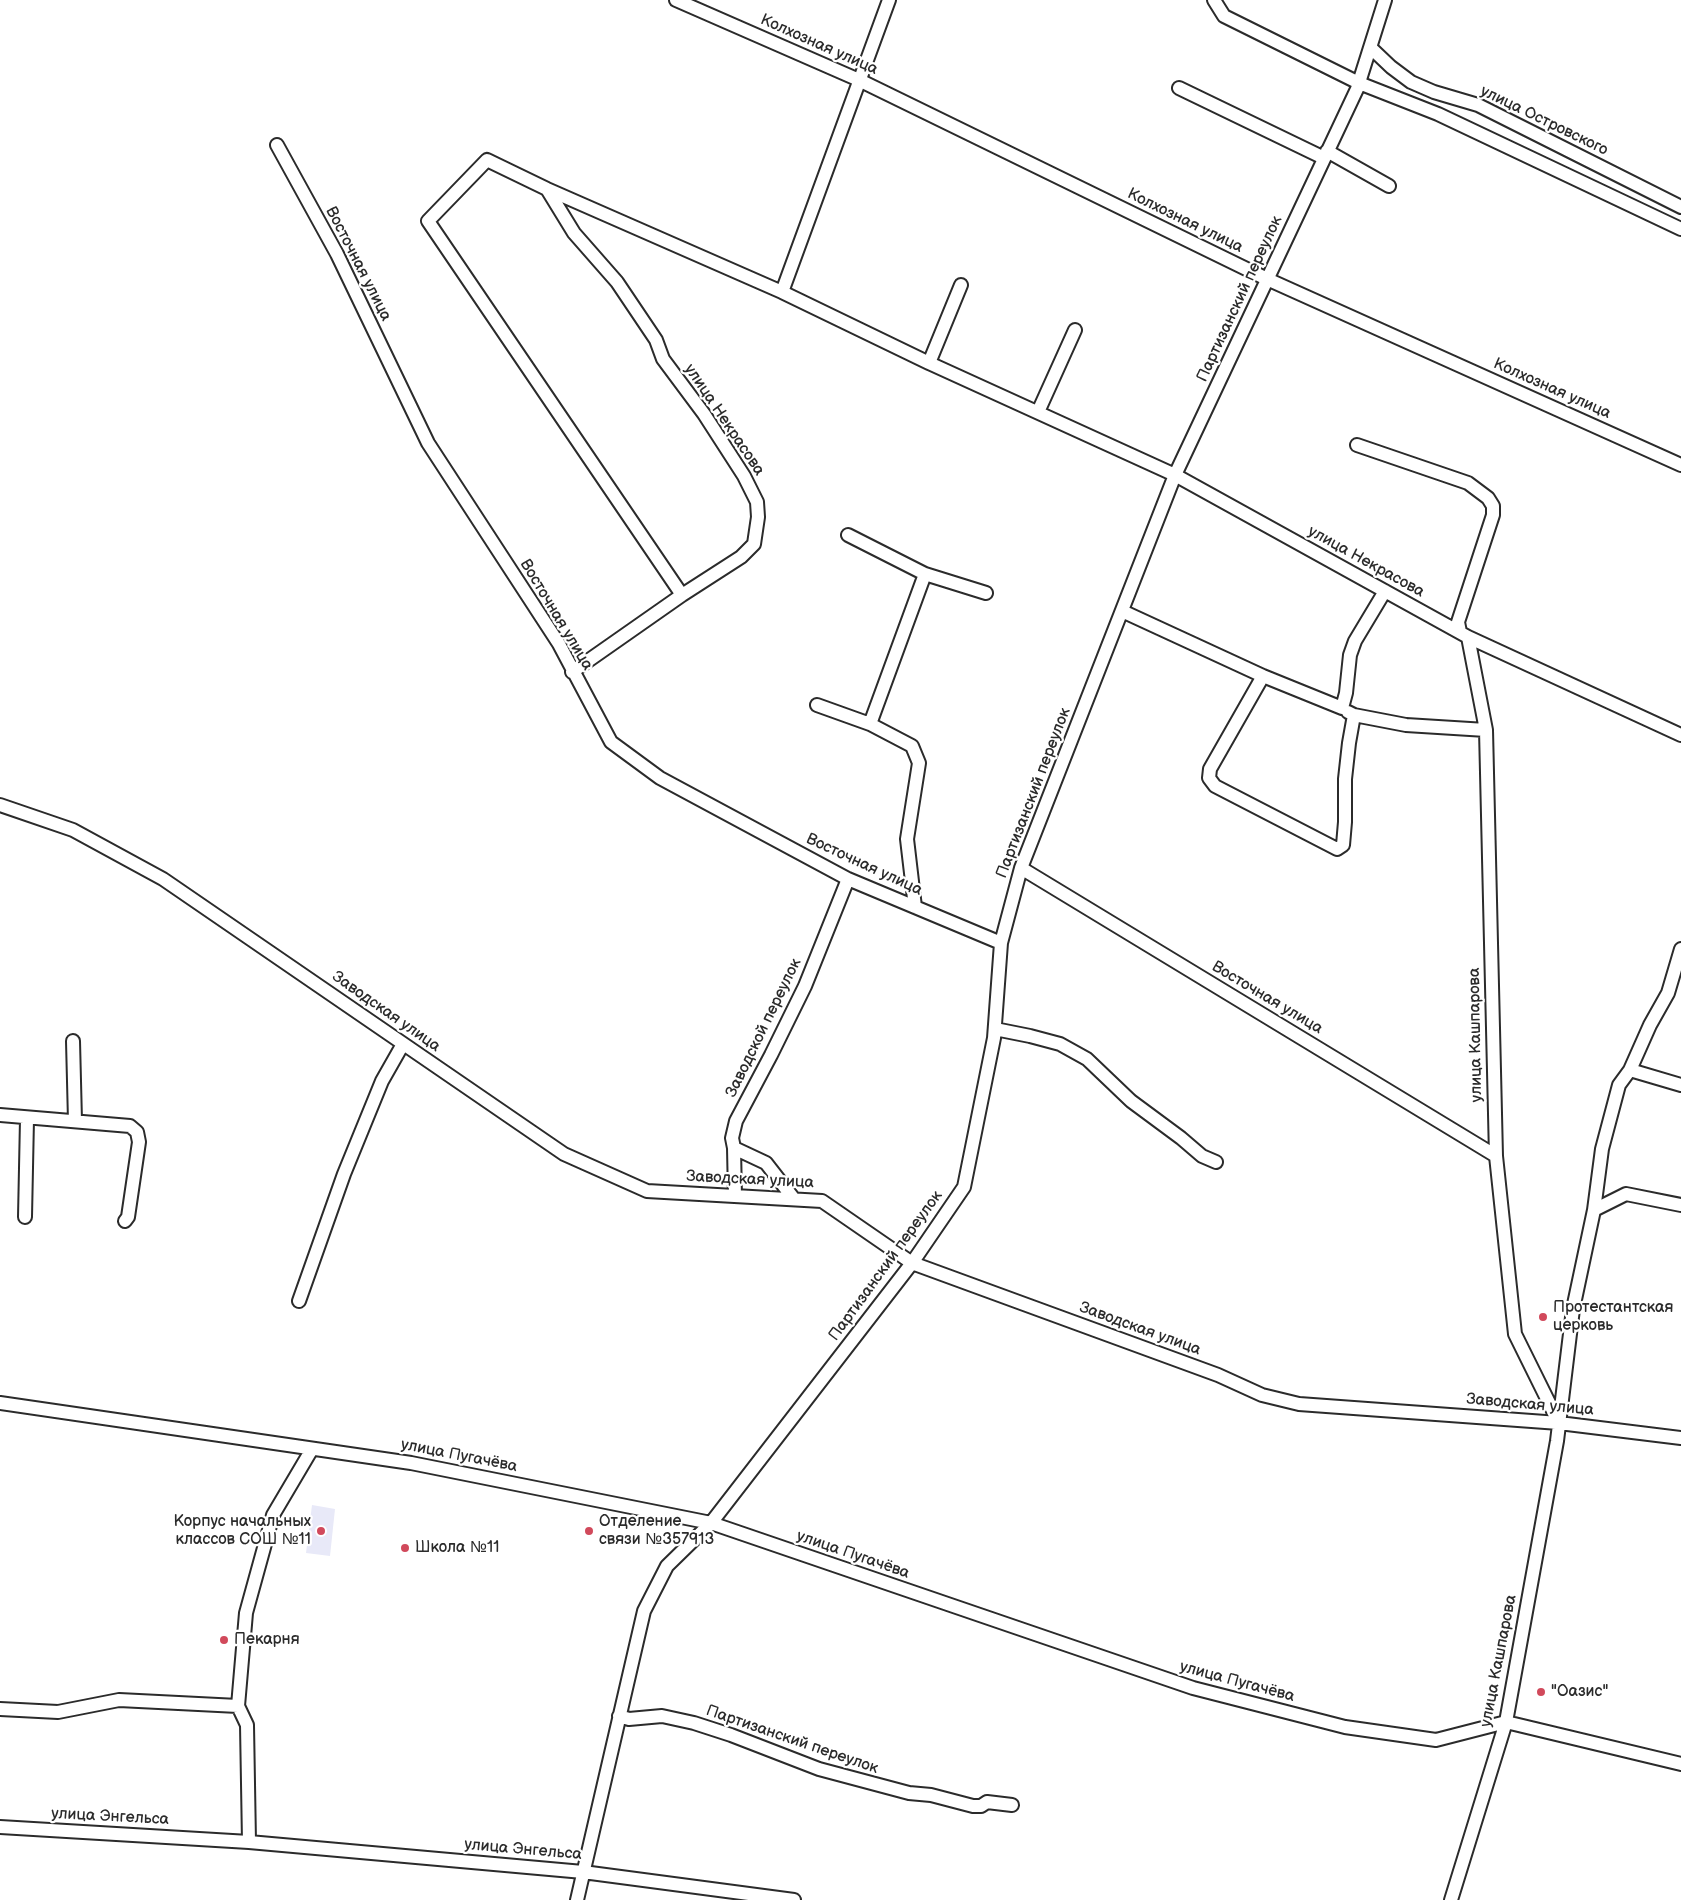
<!DOCTYPE html>
<meta charset="utf-8">
<style>
body{margin:0}
canvas{display:block;background:#fff}
</style>
<canvas width="1681" height="1900"></canvas>
<script>
const context = document.querySelector('canvas').getContext('2d');
context.lineJoin = 'round';
function fillPath(path, color) {
  context.fillStyle = color;
  context.fill(path, 'evenodd');
}
function poly(rows) {
  const path = new Path2D();
  for (const r of rows) {
    path.moveTo(r[0], r[1]);
    for (let i = 2; i < r.length; i += 2) path.lineTo(r[i], r[i + 1]);
  }
  return path;
}
function strokePath(path, color, width, dash) {
  context.strokeStyle = color;
  context.lineWidth = width;
  context.lineCap = dash ? 'butt' : 'round';
  context.setLineDash(dash || []);
  context.stroke(path);
}
function label(font, color, halo, rows, align = 'center') {
  context.font = font + ' "Balsamiq Sans",sans-serif';
  context.lineWidth = 4.5;
  context.setLineDash([]);
  context.textBaseline = 'middle';
  context.strokeStyle = halo;
  context.fillStyle = color;
  for (const [text, x, y, turn = 0] of rows) {
    context.save();
    context.translate(x, y);
    context.rotate((+turn || 0) * Math.PI / 180);
    context.textAlign = isNaN(turn) ? turn : align;
    if (halo) context.strokeText(text, 0, 0);
    context.fillText(text, 0, 0);
    context.restore();
  }
}
const built = poly([
 [312,1505,335,1509,330,1556,306,1553]
]);
const minor = poly([
 [676,0,859,80,1267,279,1681,465],
 [1214,0,1224,16,1359,83,1438,114,1681,229],
 [1371,48,1391,67,1411,82,1434,92,1478,105,1681,207],
 [1179,88,1324,158],
 [277,145,337,254,428,443,559,644,611,742,660,778,848,879,1001,943],
 [1327,151,1389,186],
 [547,189,574,233,617,282,656,340,663,359,704,414,744,476,757,502,758,517,754,544,741,557,682,595,572,672],
 [782,292,889,0],
 [929,363,961,285],
 [1038,412,1075,330],
 [1357,445,1468,483,1488,498,1493,506,1493,515,1458,622,1460,632],
 [848,535,925,574,986,593],
 [682,595,428,221,487,160,547,189,782,292,929,363,1175,475,1468,637,1681,735],
 [1122,611,1263,676,1342,708,1346,693,1350,655,1355,641,1385,591],
 [1468,637,1486,730,1496,1156,1515,1334,1559,1423],
 [1263,676,1210,769,1209,778,1215,786,1337,849,1343,845,1345,822,1345,779,1349,743,1354,715],
 [817,705,870,724],
 [1348,712,1354,715,1406,725,1486,730],
 [0,805,73,830,163,879,564,1154,647,1191,822,1201,912,1263,1218,1375,1262,1395,1299,1404,1559,1423,1681,1438],
 [1021,868,1496,1156],
 [915,907,907,839,919,763,912,746,870,724,925,574],
 [995,1029,1030,1036,1060,1044,1087,1059,1131,1101,1181,1138,1202,1156,1216,1162],
 [73,1041,75,1121],
 [1630,1070,1681,1085],
 [0,1115,130,1126,137,1132,139,1142,128,1217,125,1221],
 [734,1148,766,1163,794,1199],
 [735,1196,734,1148,732,1138,736,1121,771,1055,805,986,848,879],
 [1594,1210,1626,1194,1681,1205],
 [25,1217,27,1119],
 [299,1301,344,1174,382,1081,403,1044],
 [0,1403,411,1463,711,1523,1193,1688,1345,1727,1436,1740,1506,1722,1681,1764],
 [0,1709,58,1712,119,1700,238,1706],
 [619,1716,629,1719,662,1716,694,1723,731,1735,819,1769,909,1793,931,1795,973,1806,981,1806,987,1802,1012,1805],
 [0,1827,249,1842,583,1872,794,1900],
 [249,1842,247,1725,238,1706,246,1613,273,1515,312,1449],
 [577,1900,644,1611,667,1566,711,1523,912,1263,964,1187,994,1038,1001,943,1021,868,1175,475,1357,89,1385,0],
 [1451,1900,1506,1722,1557,1441,1573,1309,1594,1210,1602,1149,1619,1085,1630,1070,1650,1025,1668,993,1681,949]
]);
const markers = [
 [1543,1317,5,"#d1495b"],
 [321,1531,5,"#d1495b"],
 [589,1531,5,"#d1495b"],
 [405,1548,5,"#d1495b"],
 [224,1640,5,"#d1495b"],
 [1541,1692,5,"#d1495b"]
];
const streetNames = [
 ["Колхозная улица",819,45,24],
 ["улица Островского",1544,121,26],
 ["Колхозная улица",1185,221,26],
 ["Восточная улица",358,264,63],
 ["Партизанский переулок",1240,299,-65],
 ["Колхозная улица",1552,389,24],
 ["улица Некрасова",724,420,56],
 ["улица Некрасова",1366,562,29],
 ["Восточная улица",556,615,59],
 ["Партизанский переулок",1034,793,-69],
 ["Восточная улица",864,865,25],
 ["Восточная улица",1267,998,31],
 ["Заводская улица",386,1012,35],
 ["Заводской переулок",764,1028,-64],
 ["улица Кашпарова",1476,1035,-91],
 ["Заводская улица",750,1180,3],
 ["Партизанский переулок",886,1266,-54],
 ["Заводская улица",1140,1329,20],
 ["Заводская улица",1530,1405,5],
 ["улица Пугачёва",459,1456,11],
 ["улица Пугачёва",853,1555,19],
 ["улица Кашпарова",1499,1661,-79],
 ["улица Пугачёва",1237,1682,15],
 ["Партизанский переулок",792,1740,19],
 ["улица Энгельса",110,1817,3],
 ["улица Энгельса",523,1850,5]
];
const poiNames = [
 ["Протестантская",1553,1308],
 ["церковь",1553,1326],
 ["Корпус начальных",311,1522,"right"],
 ["классов СОШ №11",311,1540,"right"],
 ["Отделение",599,1522],
 ["связи №357913",599,1540],
 ["Школа №11",415,1548],
 ["Пекарня",234,1640],
 ["\"Оазис\"",1551,1692]
];
fillPath(built, '#e8e9f8');
strokePath(minor, '#2b2b2b', 16);
strokePath(minor, '#fff', 12);
for (const [x, y, r, color] of markers) {
  const dot = new Path2D();
  dot.arc(x, y, r, 0, 2 * Math.PI);
  context.fillStyle = color;
  context.fill(dot);
  strokePath(dot, '#fff', 2);
}
label('16px', '#2b2b2b', '#fff', streetNames);
label('16px', '#2b2b2b', '#fff', poiNames, 'left');
</script>
